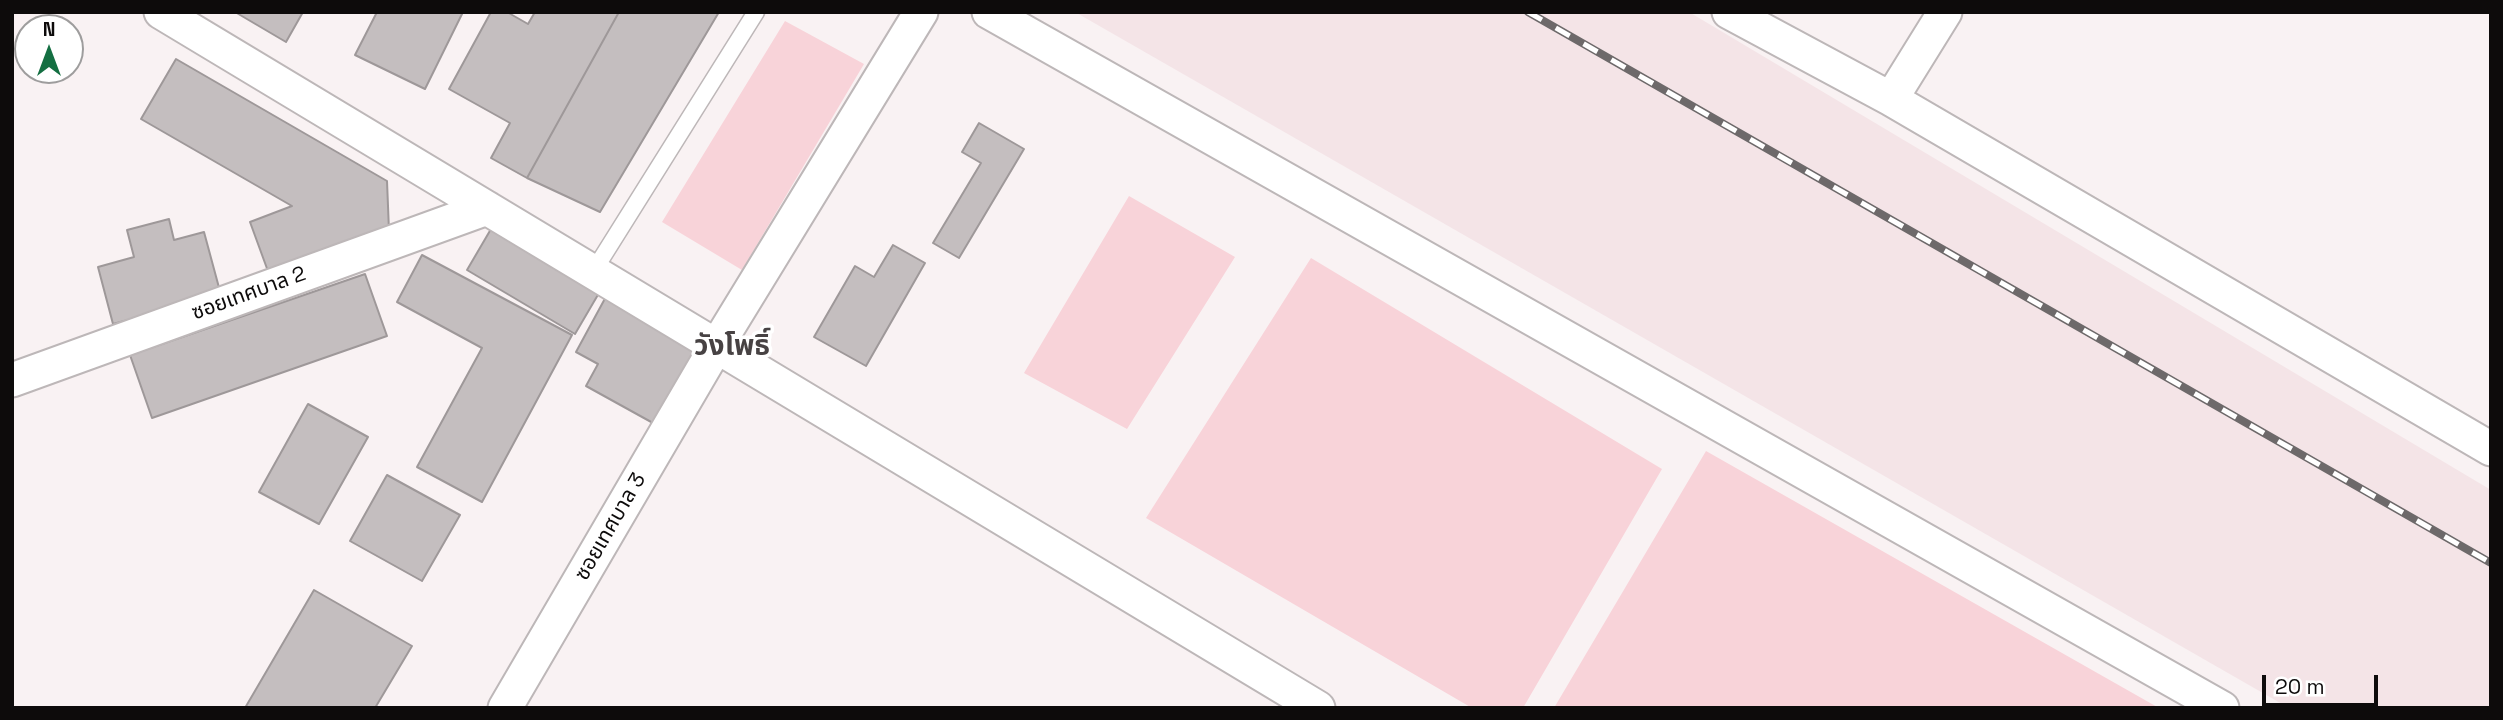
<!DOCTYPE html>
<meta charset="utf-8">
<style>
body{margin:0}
#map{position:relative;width:2503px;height:720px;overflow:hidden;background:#f9f2f3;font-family:"Space Grotesk",sans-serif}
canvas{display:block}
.frame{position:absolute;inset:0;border:14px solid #0d0b0b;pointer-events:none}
.north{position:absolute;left:14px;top:14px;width:70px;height:70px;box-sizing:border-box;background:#fff;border:2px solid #9e9d9d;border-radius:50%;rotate:0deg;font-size:19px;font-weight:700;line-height:28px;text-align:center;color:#0d0b0b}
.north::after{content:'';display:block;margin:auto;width:24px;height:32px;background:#146f42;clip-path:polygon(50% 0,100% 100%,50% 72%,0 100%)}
.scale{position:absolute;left:2262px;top:675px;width:116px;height:32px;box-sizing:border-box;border:4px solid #0d0b0b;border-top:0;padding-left:9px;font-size:21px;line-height:24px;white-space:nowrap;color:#0d0b0b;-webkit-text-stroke:5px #fff;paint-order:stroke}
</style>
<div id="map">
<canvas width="2503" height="720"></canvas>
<div class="frame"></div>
<div class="north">N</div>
<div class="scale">20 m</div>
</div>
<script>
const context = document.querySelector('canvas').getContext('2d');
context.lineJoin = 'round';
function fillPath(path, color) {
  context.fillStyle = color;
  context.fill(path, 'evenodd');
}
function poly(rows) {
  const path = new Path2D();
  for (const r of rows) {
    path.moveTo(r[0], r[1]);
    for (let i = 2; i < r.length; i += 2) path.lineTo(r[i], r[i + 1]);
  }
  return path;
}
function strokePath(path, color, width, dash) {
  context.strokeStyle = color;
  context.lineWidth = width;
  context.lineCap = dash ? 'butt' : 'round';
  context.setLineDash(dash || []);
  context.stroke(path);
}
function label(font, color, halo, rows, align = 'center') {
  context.font = font + ' "Space Grotesk","Noto Sans Thai",sans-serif';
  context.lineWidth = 7;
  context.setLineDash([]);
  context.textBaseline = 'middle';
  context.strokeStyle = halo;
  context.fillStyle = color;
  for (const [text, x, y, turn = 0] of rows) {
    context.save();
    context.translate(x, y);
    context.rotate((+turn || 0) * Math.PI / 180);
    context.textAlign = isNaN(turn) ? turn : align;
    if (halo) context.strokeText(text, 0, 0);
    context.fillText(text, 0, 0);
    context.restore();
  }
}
const built = poly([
 [1075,12,1689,12,2491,490,2491,708,2289,708]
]);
const green = poly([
 [785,21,864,64,742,270,662,222],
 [1129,196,1235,257,1127,429,1024,373],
 [1311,258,1662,469,1523,708,1472,708,1146,518],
 [1706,451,2159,708,1554,708]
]);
const building = poly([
 [235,12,303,12,286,42,235,12],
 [377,12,463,12,425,89,355,55,377,12],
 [491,12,507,12,528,24,535,12,619,12,527,178,491,158,510,123,449,89,491,12],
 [619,12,719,12,600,212,527,178,619,12],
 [176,59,387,181,389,231,269,274,250,222,292,206,141,119,176,59],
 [979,123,1024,149,959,258,933,243,981,163,962,152,979,123],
 [169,219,174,240,204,232,221,295,113,324,98,267,134,257,127,230,169,219],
 [491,229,599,293,575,334,467,270,491,229],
 [893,245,925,263,866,366,814,337,855,266,874,277,893,245],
 [422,255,572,335,482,502,417,467,482,348,397,302,422,255],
 [365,274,387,336,152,418,130,355,365,274],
 [608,293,706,346,662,428,586,386,598,364,576,352,608,293],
 [308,404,368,437,319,524,259,492,308,404],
 [387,475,460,515,422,581,350,541,387,475],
 [314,590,412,646,375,708,245,708,314,590]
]);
const service = poly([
 [593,272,756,12]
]);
const minor = poly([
 [161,12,1318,708],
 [989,12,2222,708],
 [1729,12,1891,99,2491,449],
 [1891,99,1945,12],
 [12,380,487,208],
 [505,708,716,347,921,12]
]);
const rail = poly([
 [1528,12,2491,563]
]);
const streetNames = [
 ["ซอยเทศบาล 2",249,294,-20],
 ["ซอยเทศบาล 3",611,527,-60]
];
const districtNames = [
 ["วังโพธิ์",732,347]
];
fillPath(built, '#f4e4e7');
fillPath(green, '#f8d3d9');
fillPath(building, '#c4bebf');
strokePath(building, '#9e9899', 2);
strokePath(service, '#bdb7b8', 19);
strokePath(minor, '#bdb7b8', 37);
strokePath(service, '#fff', 16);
strokePath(minor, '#fff', 33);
strokePath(rail, '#6d696a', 8);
strokePath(rail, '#fff', 5, [16]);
label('21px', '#0d0b0b', '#fff', streetNames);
label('bold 28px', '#474243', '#fff', districtNames);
</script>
